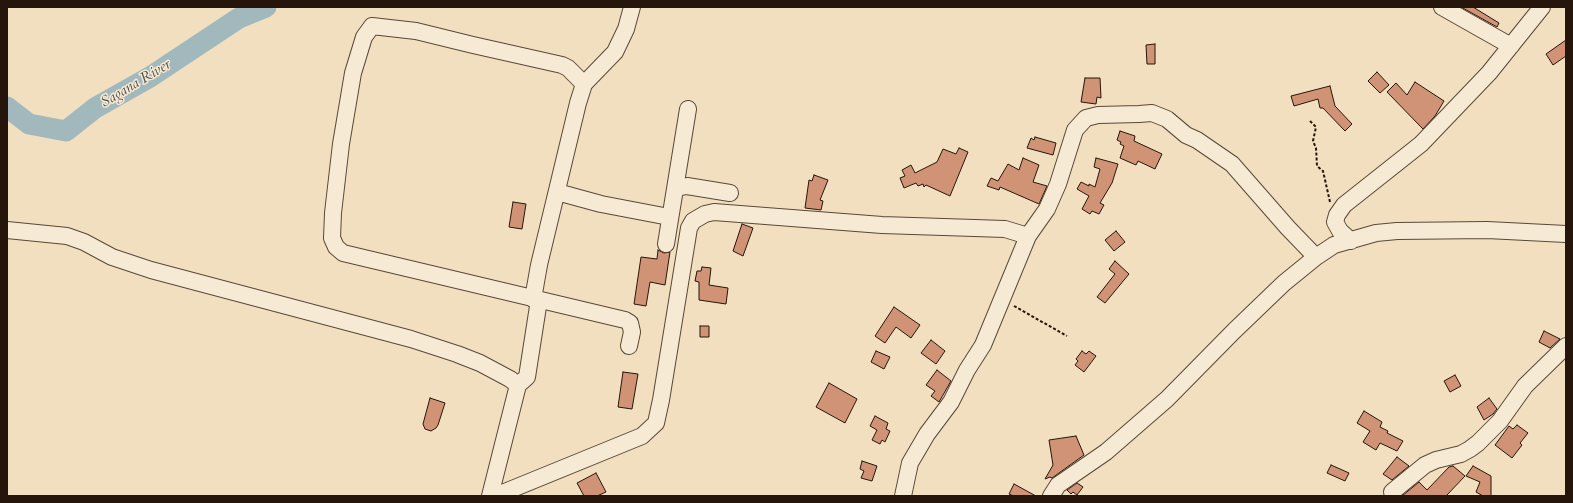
<!DOCTYPE html>
<style>
body{margin:0}
#map{position:relative;width:1573px;height:503px;overflow:hidden;background:#f2dfbf;font-family:Cardo,serif}
canvas{display:block}
.frame{position:absolute;inset:0;border:8px solid #25150b;pointer-events:none}
</style>
<div id="map">
<canvas width="1573" height="503"></canvas>
<div class="frame"></div>
</div>
<script>
const context = document.querySelector('canvas').getContext('2d');
context.lineJoin = 'round';
function poly(rows) {
  const path = new Path2D();
  for (const r of rows) {
    path.moveTo(r[0], r[1]);
    for (let i = 2; i < r.length; i += 2) path.lineTo(r[i], r[i + 1]);
  }
  return path;
}
function strokePath(path, color, width, dash) {
  context.strokeStyle = color;
  context.lineWidth = width;
  context.lineCap = dash ? 'butt' : 'round';
  context.setLineDash(dash || []);
  context.stroke(path);
}
function fillPath(path, color) {
  context.fillStyle = color;
  context.fill(path, 'evenodd');
}
function label(font, color, halo, rows, align = 'center') {
  context.font = font + ' Cardo,serif';
  context.lineWidth = 3;
  context.setLineDash([]);
  context.textBaseline = 'middle';
  context.strokeStyle = halo;
  context.fillStyle = color;
  for (const [text, x, y, turn = 0] of rows) {
    context.save();
    context.translate(x, y);
    context.rotate((+turn || 0) * Math.PI / 180);
    context.textAlign = isNaN(turn) ? turn : align;
    if (halo) context.strokeText(text, 0, 0);
    context.fillText(text, 0, 0);
    context.restore();
  }
}
const river = poly([
 [7,107,29,124,66,131,95,108,150,77,239,18,266,7]
]);
const building = poly([
 [1461,7,1473,7,1499,23,1497,27,1461,7],
 [1566,40,1566,56,1553,65,1546,54,1566,40],
 [1155,44,1155,64,1147,64,1146,45,1155,44],
 [1377,72,1389,85,1380,93,1368,81,1377,72],
 [1085,78,1100,78,1101,98,1097,97,1096,104,1081,102,1085,78],
 [1415,82,1444,101,1435,116,1423,129,1387,92,1396,83,1407,95,1415,82],
 [1330,86,1335,106,1352,124,1345,131,1323,108,1320,108,1318,99,1294,106,1291,96,1330,86],
 [1120,131,1135,136,1134,141,1162,154,1155,169,1138,161,1136,165,1120,158,1124,146,1120,144,1121,142,1117,140,1120,131],
 [1035,137,1056,143,1053,155,1027,148,1031,138,1034,140,1035,137],
 [959,148,968,152,950,196,926,185,924,187,923,184,918,186,916,183,904,188,900,178,905,176,902,170,911,165,915,173,937,162,943,149,956,154,959,148],
 [1023,158,1039,165,1033,182,1047,186,1039,204,1000,187,999,190,987,186,991,178,998,181,1008,164,1019,170,1023,158],
 [1096,158,1118,164,1112,183,1100,203,1104,205,1099,214,1092,211,1090,214,1082,209,1089,196,1077,189,1081,182,1089,186,1089,184,1095,187,1100,169,1094,167,1096,158],
 [814,175,828,180,820,200,823,201,821,210,805,208,809,180,812,181,814,175],
 [513,202,526,204,522,229,509,227,513,202],
 [742,224,753,228,743,256,733,251,742,224],
 [1116,231,1125,242,1114,251,1105,240,1116,231],
 [658,250,664,253,670,252,665,285,650,282,646,306,634,304,641,257,657,259,658,250],
 [1115,261,1129,274,1105,303,1097,297,1115,274,1109,269,1115,261],
 [702,267,711,268,709,285,728,288,726,304,699,300,699,282,695,281,697,271,701,271,702,267],
 [894,307,920,325,911,338,896,327,885,343,875,336,894,307],
 [700,326,709,326,709,337,700,337,700,326],
 [1544,331,1560,339,1550,348,1539,342,1544,331],
 [931,340,945,351,936,364,921,353,931,340],
 [876,351,890,357,884,369,871,362,876,351],
 [1082,351,1086,354,1089,351,1096,356,1084,372,1075,365,1078,361,1076,359,1082,351],
 [937,370,951,381,939,402,931,396,935,391,926,385,937,370],
 [623,372,638,374,632,409,618,407,623,372],
 [1455,375,1461,386,1450,392,1444,381,1455,375],
 [829,383,857,399,845,423,816,407,829,383],
 [430,398,445,403,438,425,436,428,431,431,425,429,423,424,430,398],
 [1489,398,1497,409,1493,414,1484,420,1477,407,1489,398],
 [1364,411,1382,422,1380,427,1388,431,1387,433,1403,441,1397,451,1380,443,1376,450,1363,442,1370,431,1357,423,1364,411],
 [875,416,888,423,886,429,890,431,885,442,882,440,880,444,872,440,877,430,870,426,875,416],
 [1517,425,1528,433,1520,443,1522,445,1512,458,1495,445,1509,426,1513,429,1517,425],
 [1076,436,1084,455,1052,478,1050,477,1045,479,1053,465,1049,440,1076,436],
 [1397,457,1409,466,1392,480,1383,474,1397,457],
 [862,461,877,466,872,481,861,478,864,471,860,469,862,461],
 [1331,465,1349,473,1345,481,1327,473,1331,465],
 [1453,466,1465,476,1446,496,1402,496,1419,482,1427,490,1449,467,1453,466],
 [1473,466,1491,476,1491,496,1483,496,1476,492,1480,482,1466,476,1473,466],
 [596,473,606,492,597,496,584,496,577,483,596,473],
 [1077,483,1083,487,1077,495,1073,492,1071,494,1067,490,1077,483],
 [1014,484,1036,496,1014,496,1009,494,1014,484]
]);
const path = poly([
 [1310,121,1316,127,1313,141,1316,148,1317,166,1323,171,1330,202],
 [1014,306,1067,336]
]);
const minor = poly([
 [1442,7,1511,46],
 [584,84,568,68,562,65,473,45,416,31,372,26,364,37,353,73,341,144,333,213,332,238,336,247,343,253,625,320,630,323,632,332,629,346],
 [676,188,687,186,730,193],
 [557,192,601,204,669,217],
 [7,230,67,236,84,242,112,257,151,270,411,339,457,354,480,363,510,379,518,385],
 [1351,241,1340,231,1335,222,1337,215,1344,205,1421,144,1489,73,1542,7],
 [666,244,688,109],
 [533,299,539,265,578,103,584,84,615,52,626,29,632,7],
 [1392,492,1425,465,1436,460,1461,454,1470,449,1478,443,1500,421,1525,386,1566,346],
 [490,496,518,385,527,377,539,300],
 [495,496,642,436,656,423,661,400,689,228,693,221,705,214,714,212,882,225,1005,229,1028,236],
 [903,496,910,463,927,434,951,402,967,370,983,345,1028,236,1047,209,1058,184,1075,130,1086,118,1098,115,1139,114,1152,113,1167,119,1186,135,1197,140,1232,164,1288,228,1316,257],
 [1051,496,1058,485,1106,452,1167,399,1234,331,1284,283,1316,257,1334,245,1376,233,1397,231,1487,230,1566,234]
]);
const waterNames = [
 ["Sagana River",136,84,-31]
];
strokePath(river, '#a1b9bd', 21);
fillPath(building, '#d19376');
strokePath(building, '#25150b', 1);
strokePath(minor, '#584838', 18);
strokePath(path, '#25150b', 2, [3, 2]);
strokePath(minor, '#f7ead5', 16);
label('italic 15px', '#504e49', '#f7ead5', waterNames);
</script>
